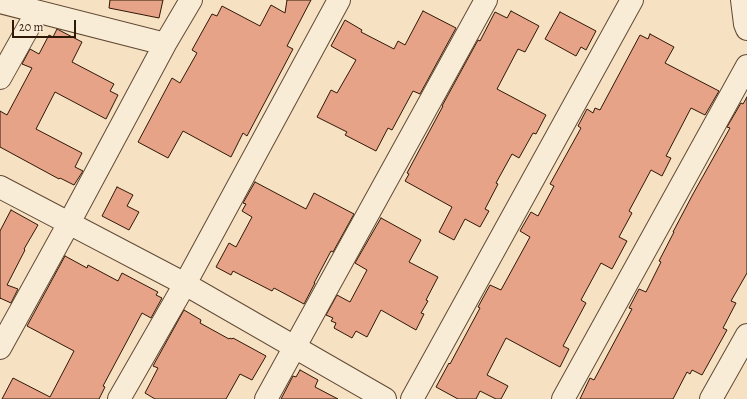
<!DOCTYPE html>
<style>
body{margin:0}
#map{position:relative;width:747px;height:399px;overflow:hidden;background:#f6e1c2;font-family:Alegreya,serif}
canvas{display:block}
.scale{position:absolute;left:12px;top:20px;width:64px;height:18px;box-sizing:border-box;border:2px solid #2f1806;border-top:0;padding-left:5px;font-size:12px;line-height:14px;white-space:nowrap;color:#2f1806;-webkit-text-stroke:3px #f9ecd7;paint-order:stroke}
</style>
<div id="map">
<canvas width="747" height="399"></canvas>
<div class="scale">20 m</div>
</div>
<script>
const context = document.querySelector('canvas').getContext('2d');
context.lineJoin = 'round';
function fillPath(path, color) {
  context.fillStyle = color;
  context.fill(path, 'evenodd');
}
function poly(rows) {
  const path = new Path2D();
  for (const r of rows) {
    path.moveTo(r[0], r[1]);
    for (let i = 2; i < r.length; i += 2) path.lineTo(r[i], r[i + 1]);
  }
  return path;
}
function strokePath(path, color, width, dash) {
  context.strokeStyle = color;
  context.lineWidth = width;
  context.lineCap = dash ? 'butt' : 'round';
  context.setLineDash(dash || []);
  context.stroke(path);
}
const building = poly([
 [110,0,163,0,159,18,109,8,110,0],
 [287,0,311,0,287,46,293,49,247,136,243,133,231,157,183,131,168,158,138,142,172,78,180,83,197,53,192,50,212,14,217,16,222,6,260,26,271,5,285,13,287,0],
 [423,11,456,28,420,94,413,91,392,130,388,128,376,151,345,135,347,132,317,117,331,90,337,93,356,60,331,46,345,20,362,30,361,32,394,49,398,41,405,45,423,11],
 [511,11,539,26,525,52,518,49,497,89,546,115,536,134,533,133,519,158,512,154,496,183,498,184,485,209,489,211,480,227,465,219,454,240,439,232,452,207,405,181,409,174,407,173,443,106,442,106,478,40,480,41,495,12,507,18,511,11],
 [560,12,596,31,586,50,581,47,576,56,545,39,560,12],
 [57,29,82,42,72,62,114,84,110,91,118,95,106,119,55,92,36,129,82,153,75,167,83,171,74,185,60,178,59,179,0,147,0,111,7,115,32,68,22,64,30,49,39,54,49,35,53,37,57,29],
 [650,34,674,47,665,63,719,91,705,115,691,108,666,156,671,158,662,176,651,170,629,211,632,213,619,237,627,241,612,269,601,263,581,300,586,303,563,346,569,349,560,367,506,338,487,375,508,386,501,399,496,399,480,391,476,399,458,399,436,387,449,363,450,364,480,308,478,307,490,285,501,290,530,237,520,231,531,212,538,216,554,186,550,184,581,128,578,126,587,109,593,113,595,108,600,110,640,35,648,39,650,34],
 [747,97,747,273,731,301,736,303,723,328,727,330,702,375,692,370,690,374,687,372,673,399,580,399,590,378,594,380,632,309,629,308,639,289,646,292,661,262,659,261,674,232,673,232,693,194,730,128,727,127,741,103,743,104,747,97],
 [255,182,306,209,314,193,354,214,333,252,331,251,314,283,315,283,304,304,274,288,272,291,233,271,231,275,216,267,229,243,236,247,252,217,242,211,246,204,243,203,255,182],
 [117,187,133,195,127,206,139,212,129,230,102,216,117,187],
 [11,210,38,225,24,249,25,250,7,285,18,289,11,303,0,298,0,299,0,231,11,210],
 [381,218,421,240,409,262,438,277,426,300,428,301,421,313,424,314,416,330,381,310,367,337,356,331,352,338,334,328,336,323,331,321,333,318,326,315,337,295,350,302,367,270,355,263,381,218],
 [65,256,87,268,88,265,118,281,122,273,158,292,156,295,162,298,151,318,142,313,103,386,105,387,99,399,2,399,13,378,50,397,74,351,27,326,65,256],
 [184,310,201,320,200,323,229,339,230,338,232,339,233,338,266,356,252,380,240,374,226,399,155,399,145,393,158,368,153,366,184,310],
 [300,370,318,380,315,387,338,399,281,399,293,376,296,377,300,370]
]);
const minor = poly([
 [742,0,745,24,747,29],
 [0,2,165,44,191,0],
 [0,78,37,12],
 [0,187,185,284,385,399],
 [0,348,69,223,165,44],
 [119,399,185,284,339,0],
 [266,399,486,0],
 [412,399,632,0],
 [563,399,747,66],
 [711,399,747,335]
]);
fillPath(building, '#e7a388');
strokePath(building, '#2f1806', 1);
strokePath(minor, '#614a35', 24);
strokePath(minor, '#f9ecd7', 22);
</script>
